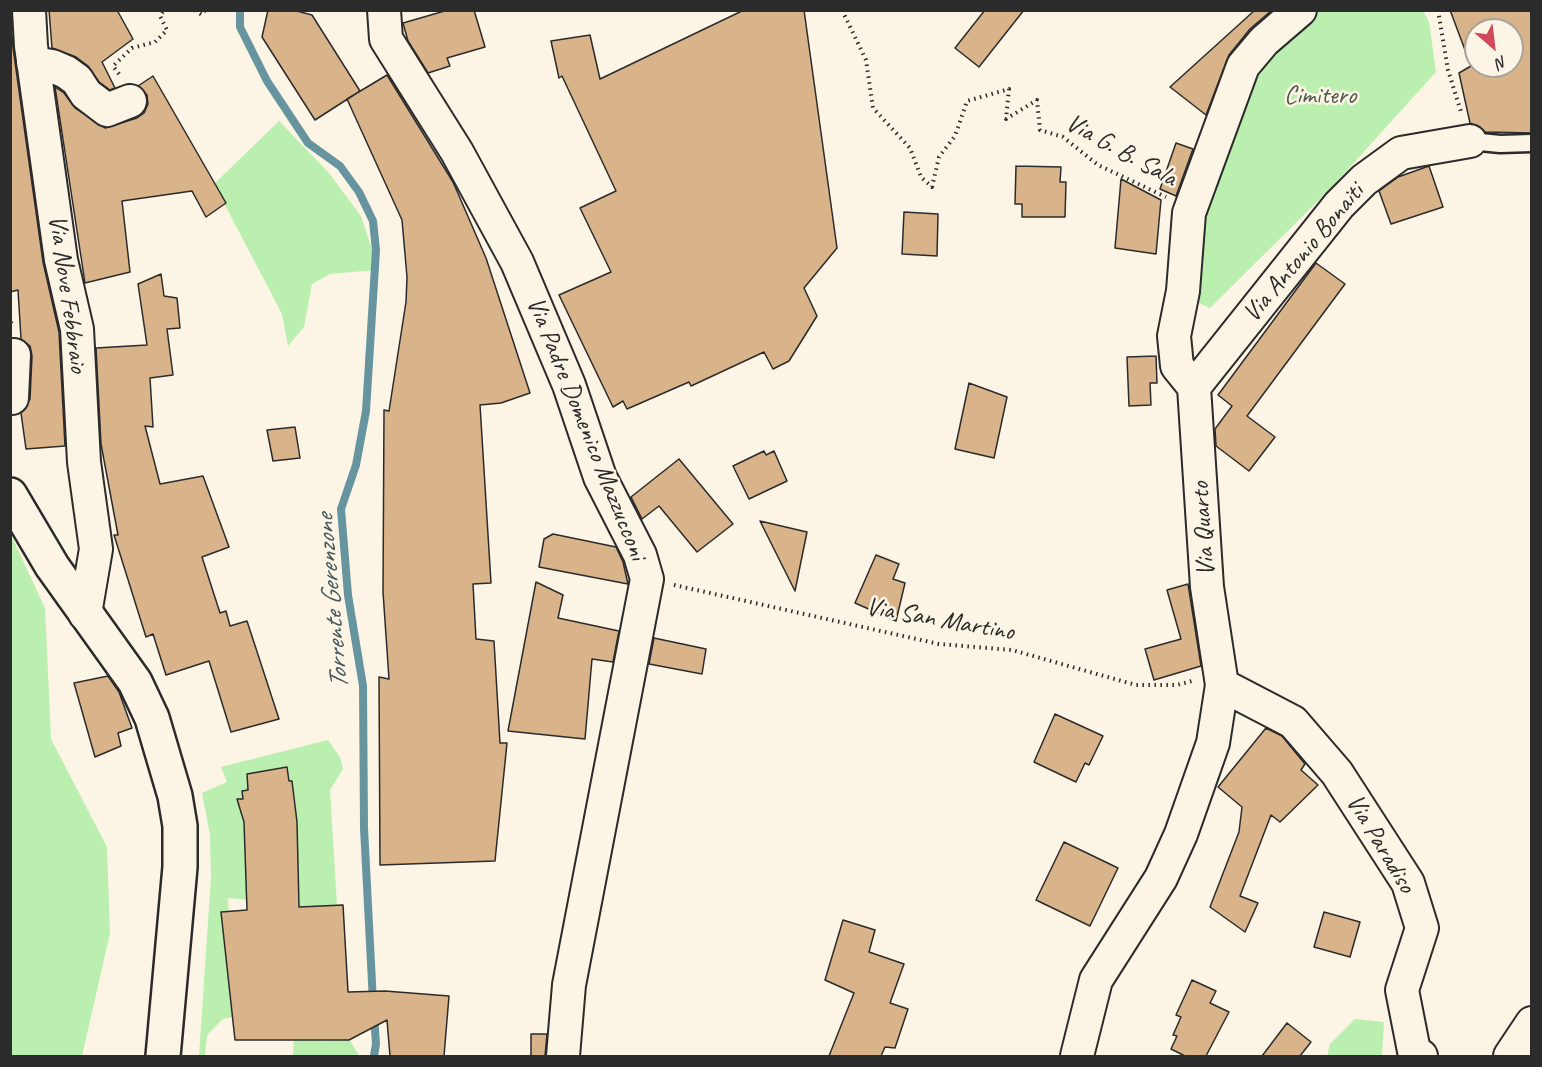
<!DOCTYPE html>
<style>
body{margin:0}
#map{position:relative;width:1542px;height:1067px;overflow:hidden;background:#fcf5e5;font-family:Caveat,sans-serif}
canvas{display:block}
.frame{position:absolute;inset:0;border:12px solid #2b2b2b;pointer-events:none}
.north{position:absolute;left:1464px;top:18px;width:60px;height:60px;box-sizing:border-box;background:#fcf5e5;border:2px solid #a8a49b;border-radius:50%;rotate:152deg;font-size:16px;font-weight:700;line-height:24px;text-align:center;color:#2b2b2b}
.north::after{content:'';display:block;margin:auto;width:21px;height:27px;background:#d1495b;clip-path:polygon(50% 0,100% 100%,50% 72%,0 100%)}
</style>
<div id="map">
<canvas width="1542" height="1067"></canvas>
<div class="frame"></div>
<div class="north">N</div>
</div>
<script>
const context = document.querySelector('canvas').getContext('2d');
context.lineJoin = 'round';
function fillPath(path, color) {
  context.fillStyle = color;
  context.fill(path, 'evenodd');
}
function poly(rows) {
  const path = new Path2D();
  for (const r of rows) {
    path.moveTo(r[0], r[1]);
    for (let i = 2; i < r.length; i += 2) path.lineTo(r[i], r[i + 1]);
  }
  return path;
}
function strokePath(path, color, width, dash) {
  context.strokeStyle = color;
  context.lineWidth = width;
  context.lineCap = dash ? 'butt' : 'round';
  context.setLineDash(dash || []);
  context.stroke(path);
}
function label(font, color, halo, rows, align = 'center') {
  context.font = font + ' Caveat,sans-serif';
  context.lineWidth = 5;
  context.setLineDash([]);
  context.textBaseline = 'middle';
  context.strokeStyle = halo;
  context.fillStyle = color;
  for (const [text, x, y, turn = 0] of rows) {
    context.save();
    context.translate(x, y);
    context.rotate((+turn || 0) * Math.PI / 180);
    context.textAlign = isNaN(turn) ? turn : align;
    if (halo) context.strokeText(text, 0, 0);
    context.fillText(text, 0, 0);
    context.restore();
  }
}
const green = poly([
 [1307,11,1423,11,1429,22,1436,72,1331,188,1210,308,1190,299,1210,178,1260,57],
 [279,121,329,173,361,216,376,261,376,270,330,274,312,284,304,327,288,346,282,314,214,184],
 [10,533,45,608,51,739,107,847,110,933,82,1056,11,1056],
 [328,740,340,757,343,769,330,790,337,905,308,907,315,1041,350,1040,359,1056,293,1056,299,923,294,798,287,767,267,772,248,790,242,791,247,900,228,898,233,1017,223,1019,207,1035,205,1056,199,1056,211,877,210,835,202,793,227,782,221,767],
 [1355,1019,1384,1022,1382,1056,1327,1056,1330,1044]
]);
const stream = poly([
 [240,10,240,27,267,81,308,143,340,166,359,192,373,221,376,250,366,411,356,465,341,509,348,595,363,686,364,828,373,1002],
 [374,1056,376,1044,374,1015]
]);
const building = poly([
 [10,10,13,48,43,262,59,332,65,446,26,449,21,413,30,399,32,356,30,346,21,339,18,290,10,292,10,10],
 [49,10,117,10,133,39,102,62,115,88,110,90,99,82,88,66,76,57,52,48,49,10],
 [268,10,293,10,312,15,360,91,315,120,262,37,268,10],
 [448,10,474,10,485,47,447,58,450,66,428,73,408,41,403,23,448,10],
 [744,10,804,10,837,248,804,288,817,316,789,361,773,369,764,352,691,386,689,382,627,409,623,401,613,407,559,295,611,272,580,208,616,191,562,76,559,78,551,41,590,35,600,79,744,10],
 [985,10,1024,10,979,67,955,48,985,10],
 [1255,10,1272,10,1250,29,1229,55,1206,115,1170,87,1255,10],
 [1450,10,1532,10,1532,133,1485,132,1470,123,1459,73,1471,66,1450,10],
 [1476,30,1512,30,1512,66,1476,66,1476,30],
 [387,75,453,182,486,258,530,393,501,403,480,405,491,583,473,584,476,639,494,641,500,743,507,743,495,861,380,865,379,677,389,679,383,592,384,410,389,411,406,302,407,277,402,220,347,99,387,75],
 [153,76,226,203,206,217,192,191,122,201,130,272,85,283,55,87,64,93,75,108,105,128,137,118,144,113,148,104,147,95,138,86,153,76],
 [1176,143,1193,149,1176,196,1160,189,1176,143],
 [1016,166,1061,167,1060,182,1066,182,1065,217,1022,217,1022,204,1015,204,1016,166],
 [1429,166,1443,207,1391,224,1379,191,1398,177,1429,166],
 [1121,179,1161,200,1156,254,1115,248,1121,179],
 [904,212,938,214,937,256,902,254,904,212],
 [1316,263,1345,284,1247,416,1275,437,1249,471,1216,446,1215,429,1232,406,1218,395,1316,263],
 [161,274,164,296,177,298,180,328,167,329,173,375,150,378,153,427,145,426,160,484,203,476,229,547,202,557,220,613,226,611,230,626,247,621,279,719,231,732,209,661,166,675,153,634,146,637,114,535,118,535,101,444,96,348,147,345,138,284,161,274],
 [1156,356,1157,383,1150,383,1151,405,1129,406,1127,357,1156,356],
 [969,383,1007,397,994,458,955,449,969,383],
 [295,427,300,458,273,461,267,430,295,427],
 [764,451,766,455,774,451,787,481,749,499,733,466,764,451],
 [679,459,733,524,697,552,659,506,642,519,631,497,679,459],
 [760,521,807,532,795,591,760,521],
 [553,534,616,547,623,562,628,584,539,567,544,539,553,534],
 [876,555,899,564,893,579,905,583,896,621,855,603,876,555],
 [536,582,563,595,558,618,619,631,613,662,592,659,585,739,508,731,536,582],
 [1188,584,1201,666,1154,680,1145,649,1181,639,1167,590,1188,584],
 [654,638,706,649,702,674,649,664,654,638],
 [108,676,119,692,132,728,118,733,121,746,95,757,74,683,108,676],
 [1055,714,1103,736,1089,765,1085,763,1076,782,1034,762,1055,714],
 [1266,728,1282,736,1305,764,1301,770,1318,785,1280,822,1271,815,1240,896,1258,903,1245,932,1210,907,1239,832,1242,807,1218,787,1266,728],
 [287,767,289,781,292,781,297,822,299,907,343,905,348,992,385,991,449,996,444,1056,390,1056,387,1020,349,1040,235,1040,221,912,247,910,244,822,237,799,243,799,242,791,248,790,247,774,287,767],
 [1064,842,1118,868,1090,926,1036,900,1064,842],
 [1324,912,1360,922,1350,957,1314,947,1324,912],
 [843,920,875,930,869,952,904,964,890,1003,908,1009,895,1048,885,1047,881,1056,829,1056,854,993,825,980,843,920],
 [1192,980,1216,991,1210,1003,1229,1012,1206,1056,1185,1056,1171,1049,1177,1036,1173,1035,1181,1017,1176,1015,1192,980],
 [1287,1023,1311,1042,1300,1056,1262,1056,1287,1023],
 [531,1034,547,1034,545,1056,531,1056,531,1034]
]);
const path = poly([
 [195,10,202,15,205,10],
 [842,10,866,60,873,108,910,148,921,177,932,187,939,157,955,136,967,101,1009,89,1006,119,1037,100,1040,130,1063,137,1098,165,1166,197],
 [1438,10,1448,70,1462,115],
 [119,74,113,66,132,48,155,42,167,30,160,16,164,10],
 [10,316,12,327],
 [674,585,939,644,1012,650,1136,685,1177,685,1192,681]
]);
const lane = poly([
 [1470,141,1500,144,1532,143]
]);
const street = poly([
 [29,10,31,46,61,260,77,329,84,462,96,549,85,614],
 [384,10,386,39,457,152,517,262,569,385,600,477,640,555,647,579,569,985,563,1056],
 [33,63,52,66,66,72,77,80,86,94,107,110,130,101],
 [1194,387,1339,205,1364,180,1401,153,1470,141],
 [12,398,14,355],
 [1222,685,1293,722,1337,773,1408,883,1422,928,1402,990,1414,1051,1421,1056],
 [1077,1056,1096,980,1161,878,1181,834,1213,743,1222,685,1207,587,1194,387,1177,366,1174,336,1183,291,1189,213,1243,66,1264,41,1300,10],
 [1510,1056,1532,1023]
]);
const secondary = poly([
 [10,495,52,566,135,682,152,718,175,796,180,826,180,867,163,1056]
]);
const parkNames = [
 ["Cimitero",1320,96]
];
const streetNames = [
 ["Via G. B. Sala",1121,151,29],
 ["Via Antonio Bonaiti",1304,253,-50],
 ["Via Nove Febbraio",67,294,82],
 ["Via Padre Domenico Mazzucconi",586,429,68],
 ["Via Quarto",1204,529,-94],
 ["Via San Martino",940,620,10],
 ["Via Paradiso",1380,844,59]
];
const waterNames = [
 ["Torrente Gerenzone",333,602,-95]
];
fillPath(green, '#baefb0');
strokePath(stream, '#66949f', 8);
fillPath(building, '#d9b38a');
strokePath(building, '#2b2b2b', 1.5);
strokePath(lane, '#2b2b2b', 21);
strokePath(street, '#2b2b2b', 36);
strokePath(secondary, '#2b2b2b', 38);
strokePath(path, '#2b2b2b', 4, [1.5, 4.5]);
strokePath(lane, '#fcf5e5', 16);
strokePath(street, '#fcf5e5', 32);
strokePath(secondary, '#fcf5e5', 33);
label('26px', '#4f5c4c', '#fcf5e5', parkNames);
label('26px', '#2b2b2b', '#fcf5e5', streetNames);
label('italic 27px', '#44575c', '#fcf5e5', waterNames);
</script>
